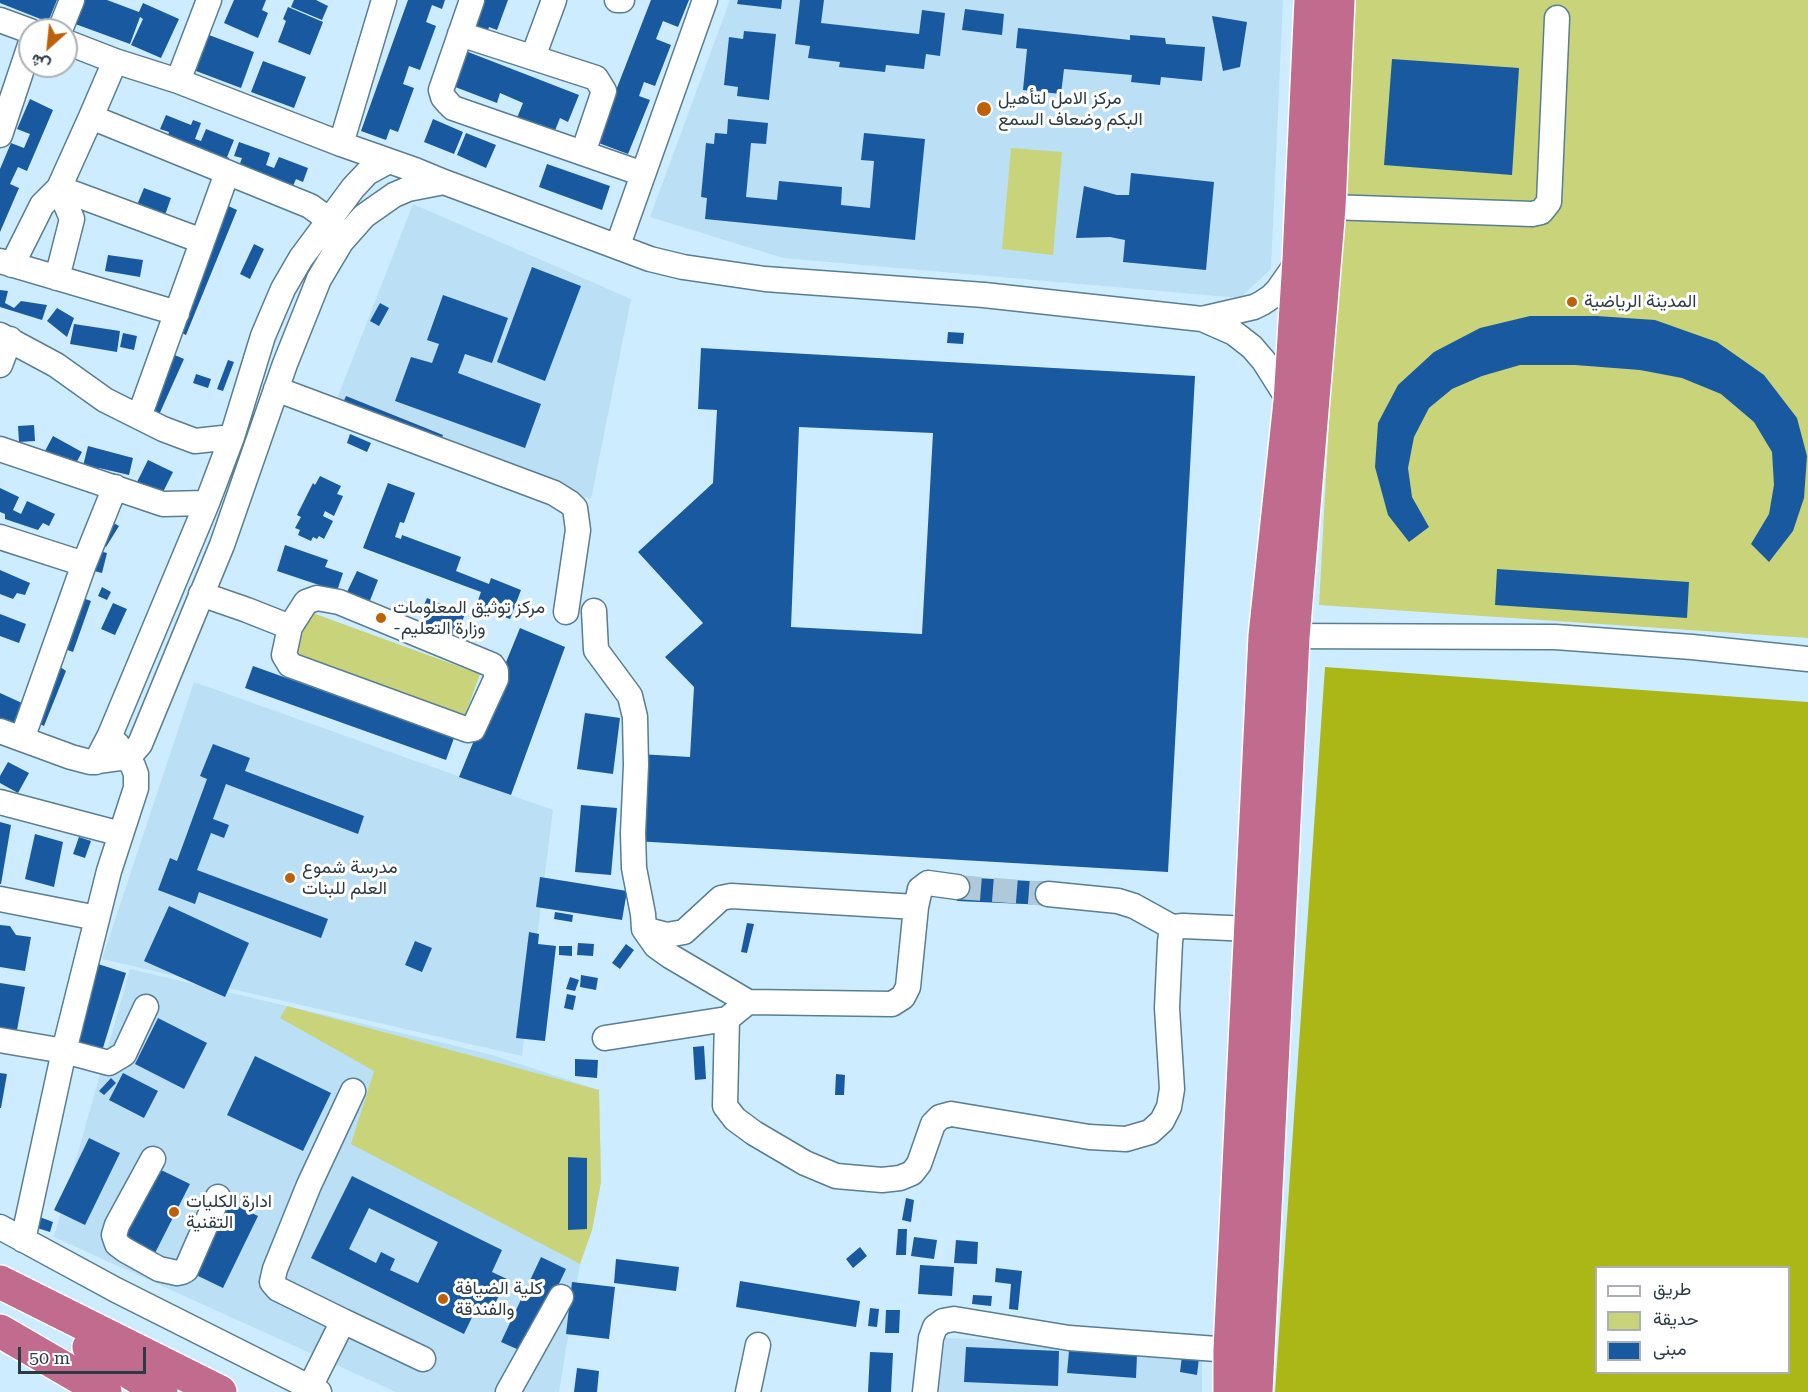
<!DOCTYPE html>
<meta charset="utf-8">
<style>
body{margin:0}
#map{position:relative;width:1808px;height:1392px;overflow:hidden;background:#ceecff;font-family:"Roboto Serif",Vazirmatn,serif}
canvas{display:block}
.legend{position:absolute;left:1595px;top:1266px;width:195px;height:108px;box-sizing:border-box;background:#fff;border:2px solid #aab1b4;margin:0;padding:8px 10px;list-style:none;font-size:18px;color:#2b3b44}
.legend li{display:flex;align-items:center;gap:12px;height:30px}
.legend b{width:30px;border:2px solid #aab1b4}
.north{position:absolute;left:18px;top:18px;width:60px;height:60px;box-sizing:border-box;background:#fff;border:2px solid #aab1b4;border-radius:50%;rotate:207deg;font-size:16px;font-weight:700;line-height:24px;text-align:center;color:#2b3b44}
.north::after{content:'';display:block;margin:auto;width:21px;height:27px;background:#bc6109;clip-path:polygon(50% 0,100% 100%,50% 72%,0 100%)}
.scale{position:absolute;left:18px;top:1347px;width:128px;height:27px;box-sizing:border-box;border:3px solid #2b3b44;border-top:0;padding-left:8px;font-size:18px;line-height:21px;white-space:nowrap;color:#2b3b44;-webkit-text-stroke:4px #fff;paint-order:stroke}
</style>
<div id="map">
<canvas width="1808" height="1392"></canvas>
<ul class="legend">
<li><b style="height:8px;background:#fff"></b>طريق</li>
<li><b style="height:16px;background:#c9d47a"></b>حديقة</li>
<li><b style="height:16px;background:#1959a0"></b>مبنى</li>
</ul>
<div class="north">ش</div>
<div class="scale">50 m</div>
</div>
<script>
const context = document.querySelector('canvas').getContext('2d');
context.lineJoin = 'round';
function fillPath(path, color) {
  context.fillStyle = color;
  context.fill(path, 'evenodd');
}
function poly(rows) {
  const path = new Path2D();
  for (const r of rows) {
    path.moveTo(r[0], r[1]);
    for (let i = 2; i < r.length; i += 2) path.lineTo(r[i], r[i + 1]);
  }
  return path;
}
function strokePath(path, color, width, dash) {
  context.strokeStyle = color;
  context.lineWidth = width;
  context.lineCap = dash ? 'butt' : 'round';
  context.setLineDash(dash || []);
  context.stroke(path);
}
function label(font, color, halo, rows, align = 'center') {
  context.font = font + ' "Roboto Serif",Vazirmatn,serif';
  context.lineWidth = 6;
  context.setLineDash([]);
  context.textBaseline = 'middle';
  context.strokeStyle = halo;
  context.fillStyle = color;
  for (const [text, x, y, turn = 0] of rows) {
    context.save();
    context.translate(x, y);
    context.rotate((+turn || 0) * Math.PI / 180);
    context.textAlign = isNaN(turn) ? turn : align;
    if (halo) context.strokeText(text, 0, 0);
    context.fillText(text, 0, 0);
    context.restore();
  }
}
const built = poly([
 [730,0,1283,0,1271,269,1240,298,783,258,650,217],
 [413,204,631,299,591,499,333,409],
 [194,682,553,810,522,1056,102,959],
 [130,969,448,1044,492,1055,599,1090,601,1182,592,1230,580,1264,559,1392,396,1392,54,1237],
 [945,1338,997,1340,1202,1357,1202,1392,939,1392]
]);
const green = poly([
 [1352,0,1808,0,1808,638,1319,605],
 [1011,148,1062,152,1053,255,1002,249],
 [310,612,480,674,464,718,294,656],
 [287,1006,599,1090,601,1182,592,1230,580,1264,351,1144,374,1071,280,1018]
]);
const forest = poly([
 [1325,667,1808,702,1808,1392,1275,1392],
 [1596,1268,1788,1268,1788,1372,1596,1372]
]);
const building = poly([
 [0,0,57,0,48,22,0,3],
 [74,0,107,0,139,12,143,3,179,19,161,58,131,45,143,19,140,17,130,44,67,21],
 [234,0,266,0,262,10,268,13,258,38,224,23],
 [294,0,316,0,328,6,322,20,291,7],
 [408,0,445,0,442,9,432,5,426,22,436,26,420,70,409,66,403,84,414,88,398,132,390,129,386,140,361,131],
 [473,0,508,0,497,30,489,27,486,36,463,27],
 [651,0,689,0,678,27,663,21,656,39,671,45,655,86,644,82,639,96,650,100,628,154,596,142],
 [738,0,782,0,781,9,737,4],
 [800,0,824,0,821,23,919,34,922,10,945,13,940,56,926,54,924,69,886,65,885,72,839,67,840,62,808,58,810,46,795,44],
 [288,7,323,22,310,55,278,42,286,21,283,19],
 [965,9,1004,14,1002,35,962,30],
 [1212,16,1247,22,1240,67,1223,71],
 [1018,28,1130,40,1130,35,1165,38,1166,44,1205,47,1202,81,1161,77,1160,85,1131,82,1132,75,1064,69,1061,94,1023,90,1027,49,1016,48],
 [744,31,776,34,769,100,737,96,738,87,724,85,729,37,743,39],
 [209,35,254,52,241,88,196,71],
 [463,50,579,95,568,122,560,118,554,133,517,118,523,103,500,93,497,103,450,85],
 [1392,59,1519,68,1512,175,1384,165],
 [263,61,306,77,294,108,251,92],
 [30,99,53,110,27,171,18,167,10,184,19,188,0,232,0,169,11,143,24,148,30,134,17,129],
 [166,115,191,125,193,120,201,123,195,139,201,141,206,129,234,140,227,157,229,158,227,164,167,138,169,132,160,129],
 [433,119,463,132,454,154,424,142],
 [728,119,768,123,766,144,751,143,746,197,777,200,779,181,842,187,841,205,870,208,874,161,861,160,864,133,925,139,915,240,705,219,707,198,701,197,706,143,714,144,715,133,727,134],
 [466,133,496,145,486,168,457,155],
 [239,142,270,153,266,165,274,168,279,157,308,168,303,182,296,179,293,186,239,166,242,158,234,156],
 [547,164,610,186,602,210,539,187],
 [1131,173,1214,182,1206,270,1123,262,1125,240,1110,237,1076,238,1084,186,1117,195,1129,195],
 [144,188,171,198,165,215,137,205],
 [224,204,237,210,186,335,174,329],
 [254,244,264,249,250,279,240,274],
 [108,255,143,260,140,277,105,271],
 [532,267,581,286,545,381,497,362],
 [0,290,8,291,5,303,14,308,21,301,47,305,42,320,0,307],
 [443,295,508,318,492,363,465,354,458,373,541,404,525,448,395,401,411,357,432,363,439,344,427,340],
 [380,303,389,308,379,326,370,321],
 [57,308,74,318,67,337,47,321],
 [1530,316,1597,316,1655,320,1717,342,1764,375,1797,418,1807,456,1804,498,1793,531,1769,562,1751,544,1769,514,1774,485,1772,452,1754,422,1721,394,1682,378,1640,370,1575,365,1520,365,1482,376,1452,389,1429,408,1414,437,1408,468,1412,497,1429,527,1409,542,1388,515,1375,467,1378,423,1398,385,1434,352,1480,328],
 [74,324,120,331,117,352,70,344],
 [948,332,964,333,963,344,947,343],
 [123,333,137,336,134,350,120,347],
 [701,348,1195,376,1168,872,634,841,639,754,690,757,694,687,665,657,703,623,638,552,713,483,717,410,698,409],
 [799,427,933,433,922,634,791,627],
 [170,353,184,359,158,417,144,410],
 [228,360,234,362,223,391,217,389],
 [196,374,211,379,208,388,193,383],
 [346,396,443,435,438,449,340,410],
 [34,425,35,441,19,442,18,426],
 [350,434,371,443,367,452,347,443],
 [53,436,82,452,74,467,45,451],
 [88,446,133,458,129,475,99,468,98,474,82,470],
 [148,460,173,472,161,496,136,484],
 [320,476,341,486,337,494,343,496,334,516,325,511,323,516,333,521,324,539,319,536,317,539,313,537,311,541,298,535,300,530,295,528,301,517,297,515,313,483,315,485],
 [388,483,415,493,404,523,400,522,395,537,401,539,402,535,461,557,456,571,489,584,491,578,521,590,510,619,476,606,481,592,363,548],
 [0,488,19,497,13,510,21,514,27,501,55,514,49,526,43,523,38,530,5,519,5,514,0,512],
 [105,518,119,526,106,547,92,538],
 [285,545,328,560,325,567,343,573,337,591,277,571],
 [99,551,107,553,102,573,94,571],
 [1497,569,1689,582,1687,618,1495,605],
 [0,570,30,583,25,595,17,593,13,599,0,594],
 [357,571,378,580,369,603,347,592],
 [102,587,111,592,107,600,98,596],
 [77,596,91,601,73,652,65,649,59,666,66,671,44,726,32,720],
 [427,598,451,608,452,605,466,611,459,630,455,629,448,645,418,627,425,611,422,610],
 [113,603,127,609,115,635,101,629],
 [0,614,26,624,19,643,0,636],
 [520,628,565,647,511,795,459,777],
 [253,666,454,738,446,760,245,688],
 [0,693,22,703,13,724,0,718],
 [585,713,620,718,613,774,577,769],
 [213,744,250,758,245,771,364,816,358,834,226,784,213,819,229,825,224,838,211,833,197,870,328,919,321,938,199,892,195,904,158,890,170,858,177,861,207,779,200,776],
 [8,762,29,773,18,793,0,783,0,776],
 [581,805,617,808,611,875,575,872],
 [0,822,11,825,1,884,0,884],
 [35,834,63,842,54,887,25,879],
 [79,837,91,841,85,858,73,854],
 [540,877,627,891,622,920,536,907],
 [958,877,1048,882,1047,905,957,901],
 [169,906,249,943,225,997,144,961],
 [555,912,573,915,572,922,554,919],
 [747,923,754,924,747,953,741,952],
 [0,925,10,926,16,935,31,937,25,971,0,967],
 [529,932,539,934,538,944,556,946,545,1041,516,1038],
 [415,941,432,948,422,972,405,965],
 [578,943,594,944,593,956,577,955],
 [626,944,634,950,620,969,612,963],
 [559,946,572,946,572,956,559,955],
 [98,964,126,973,102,1051,74,1042],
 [581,975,598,978,596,990,580,987],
 [570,977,579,980,575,991,566,989],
 [0,983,25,987,17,1030,0,1027],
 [567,994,576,996,573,1010,564,1008],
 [158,1018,207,1043,184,1089,135,1064],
 [704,1046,706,1079,695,1080,693,1047],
 [255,1056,331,1093,303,1151,227,1115],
 [575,1059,598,1060,597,1078,575,1076],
 [0,1073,7,1074,1,1108,0,1108],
 [123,1073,158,1091,144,1118,109,1100],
 [836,1074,845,1075,844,1095,835,1095],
 [111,1078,116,1083,104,1095,99,1091],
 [89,1138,120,1153,85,1225,54,1210],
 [568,1157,587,1158,587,1229,568,1230],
 [159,1169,190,1184,154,1255,124,1240],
 [352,1176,502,1250,492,1272,507,1279,488,1318,475,1311,464,1334,311,1258],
 [369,1208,438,1242,418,1283,390,1270,395,1259,381,1252,376,1263,349,1249],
 [906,1198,914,1200,911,1222,902,1220],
 [227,1201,258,1216,223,1288,192,1273],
 [37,1216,53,1222,50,1232,34,1227],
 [898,1229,907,1229,906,1255,896,1255],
 [914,1237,937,1240,934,1259,911,1256],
 [956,1240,978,1242,977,1264,954,1263],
 [860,1247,867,1256,853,1268,846,1259],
 [541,1257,566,1269,526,1353,501,1342],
 [616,1259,679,1267,676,1291,614,1283],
 [920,1265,954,1267,952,1296,918,1294],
 [996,1268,1022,1271,1018,1310,1009,1309,1011,1284,995,1282],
 [740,1281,860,1301,856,1327,736,1307],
 [572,1282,615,1287,609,1339,566,1334],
 [973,1295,992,1296,991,1306,972,1304],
 [870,1308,879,1309,877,1327,868,1326],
 [886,1310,900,1310,899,1333,885,1333],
 [966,1347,1059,1351,1058,1386,964,1382],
 [1069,1351,1137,1355,1136,1378,1067,1373],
 [870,1352,893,1353,891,1392,868,1392],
 [1182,1356,1199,1358,1197,1375,1180,1372],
 [577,1368,599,1371,597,1392,574,1392]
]);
const minorTunnel = poly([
 [957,887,1048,894]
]);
const minor = poly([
 [472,0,441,90,443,97,448,103,453,108,643,174],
 [617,0,622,0],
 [0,20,30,31],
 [60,30,72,0],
 [460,34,596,78,604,91,583,153],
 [66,42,115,61,178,81,341,144,415,170,444,182,650,259,683,267,765,279,984,295,1202,319,1234,333,1252,347,1264,361,1290,402],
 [533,57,554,0],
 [178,81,209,0],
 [91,117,310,206,321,214,335,233],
 [0,135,30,45],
 [341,144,384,0],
 [59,188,202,241],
 [1329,207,1532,214,1541,212,1549,202,1557,18],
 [618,245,705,0],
 [0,261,177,313],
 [12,265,42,205,59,188,91,117,115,61],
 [57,278,72,219,59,188],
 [1202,319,1254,307,1262,303,1271,297,1278,290,1299,260],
 [0,335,56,365,105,400,163,429,195,441,232,437],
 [0,365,10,339],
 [276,389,554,493,570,503,575,508,578,530,566,612],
 [139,417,227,173],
 [0,449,163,504,207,503],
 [0,537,84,564],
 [201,594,247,610,290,627,306,602,317,598,339,602,492,665,496,671,496,679,473,729,468,730,290,665,284,655,290,627],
 [594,611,596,650,630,696,635,717,636,765,633,833,634,868,643,914,644,929,667,935,684,932,721,898,731,896,916,907,920,889,928,883,957,887],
 [1276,636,1555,637,1692,647,1808,659],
 [0,731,71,757,90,762,127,757,134,751,140,744,222,545,285,364,319,279,341,242,364,216,394,195,408,189,444,182],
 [22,739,84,564,115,487],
 [96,762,110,735,207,503,232,437,263,336,283,289,301,258,353,188,367,173,389,161],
 [0,802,121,834],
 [1048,894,1118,901,1134,906,1172,927],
 [0,899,97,918],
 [916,907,908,987,903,997,892,1004,748,1002,727,1019,725,1106,735,1119,754,1133,805,1163,836,1176,882,1180,900,1178,912,1173,919,1164,933,1124,940,1117,951,1114,1089,1137,1126,1139,1150,1132,1162,1121,1169,1107,1172,1089,1167,1008,1170,942,1172,927,1183,926,1251,929],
 [644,929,656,946,670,956,748,1002],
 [605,1038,727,1019],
 [0,1040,64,1051,109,1063,124,1054,146,1007],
 [153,1159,117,1225,114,1235,117,1244,125,1250,159,1269,177,1273,182,1272,186,1270,218,1197],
 [0,1227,116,1290,319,1392],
 [23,1240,64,1051,109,871,136,788,136,774,133,766,117,744],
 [343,1321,423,1359],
 [310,1387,343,1321,278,1289,272,1282,275,1269,309,1185,353,1091],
 [508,1392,561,1297],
 [748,1392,758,1345],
 [925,1392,931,1338,935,1327,943,1321,954,1319,1069,1338,1230,1350]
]);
const highway = poly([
 [0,1282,220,1392],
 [0,1331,105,1392],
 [89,1347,161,1392],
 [1230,1392,1230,1350,1265,636,1290,402,1299,260,1311,0],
 [1256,1392,1293,637,1329,207,1338,0]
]);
const markers = [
 [984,109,8,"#bc6109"],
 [1572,302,6,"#bc6109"],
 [381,618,6,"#bc6109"],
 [290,878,6,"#bc6109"],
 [174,1212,6,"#bc6109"],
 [443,1299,6,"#bc6109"]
];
const poiNames = [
 ["مركز الامل لتأهيل",998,99],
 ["البكم وضعاف السمع",998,120],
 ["المدينة الرياضية",1584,302],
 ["مركز توثيق المعلومات",393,608],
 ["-وزارة التعليم",393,629],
 ["مدرسة شموع",302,868],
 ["العلم للبنات",302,889],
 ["ادارة الكليات",186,1202],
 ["التقنية",186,1223],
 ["كلية الضيافة",455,1289],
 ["والفندقة",455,1310]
];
fillPath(built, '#bbdff5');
fillPath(green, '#c9d47a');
fillPath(forest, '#abb716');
fillPath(building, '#1959a0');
strokePath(minorTunnel, '#adc9da', 24, [24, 12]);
strokePath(minor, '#597d91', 27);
strokePath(highway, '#fff', 36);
strokePath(minor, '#fff', 24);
strokePath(highway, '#c16b8f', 33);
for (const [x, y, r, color] of markers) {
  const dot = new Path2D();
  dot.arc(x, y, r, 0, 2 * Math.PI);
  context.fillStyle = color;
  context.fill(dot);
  strokePath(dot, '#fff', 2);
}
label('18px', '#2b3b44', '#fff', poiNames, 'left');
</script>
